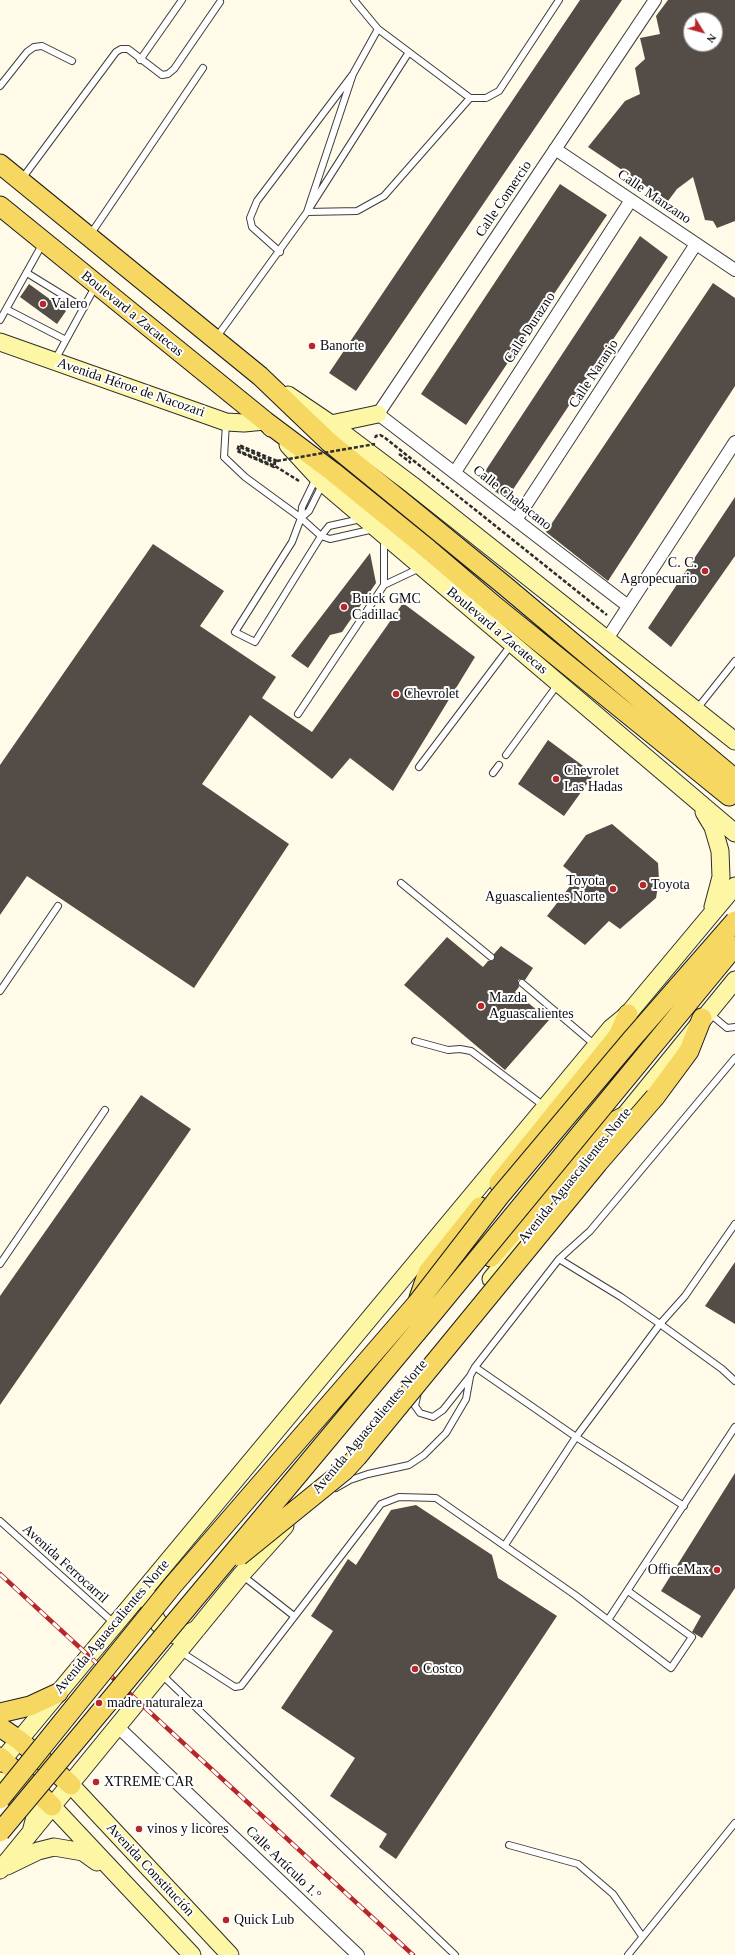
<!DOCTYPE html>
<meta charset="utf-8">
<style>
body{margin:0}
#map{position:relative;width:735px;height:1955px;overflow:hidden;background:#fffbe8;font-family:"Times New Roman",serif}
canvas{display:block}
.north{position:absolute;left:683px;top:12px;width:40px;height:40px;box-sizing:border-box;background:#fff;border:1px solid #9d9d9d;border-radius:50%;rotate:127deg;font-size:11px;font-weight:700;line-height:16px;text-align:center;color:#0b0b0b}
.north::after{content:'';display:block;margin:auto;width:14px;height:18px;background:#b72628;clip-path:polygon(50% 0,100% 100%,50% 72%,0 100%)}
</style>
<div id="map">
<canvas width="735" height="1955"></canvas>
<div class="north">N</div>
</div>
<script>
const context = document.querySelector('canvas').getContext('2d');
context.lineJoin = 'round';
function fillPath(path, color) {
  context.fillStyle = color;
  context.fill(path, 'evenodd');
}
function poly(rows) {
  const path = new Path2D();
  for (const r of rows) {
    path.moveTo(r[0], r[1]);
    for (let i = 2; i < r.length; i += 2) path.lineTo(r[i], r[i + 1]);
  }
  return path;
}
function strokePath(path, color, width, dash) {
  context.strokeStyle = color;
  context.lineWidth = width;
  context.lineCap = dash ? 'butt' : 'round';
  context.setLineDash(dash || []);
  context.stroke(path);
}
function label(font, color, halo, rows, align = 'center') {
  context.font = font + ' "Times New Roman",serif';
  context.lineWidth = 4;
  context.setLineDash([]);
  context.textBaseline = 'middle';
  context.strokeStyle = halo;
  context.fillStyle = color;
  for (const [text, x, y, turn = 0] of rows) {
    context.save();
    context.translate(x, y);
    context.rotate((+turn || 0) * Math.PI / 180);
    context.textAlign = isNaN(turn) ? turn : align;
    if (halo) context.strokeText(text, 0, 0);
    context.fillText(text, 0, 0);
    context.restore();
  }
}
const building = poly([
 [580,0,622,0,356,391,329,373],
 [668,0,735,0,735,221,717,228,713,221,705,220,693,177,677,189,668,201,588,147,625,101,640,94,635,68,645,59,640,38,660,34,656,16],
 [691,20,715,20,715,44,691,44],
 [560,184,607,215,466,425,421,394],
 [640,236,668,257,506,500,480,479],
 [713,283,735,298,735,386,608,581,546,532],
 [29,284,66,311,57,324,20,297],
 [735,497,735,556,671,647,648,628],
 [153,544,224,591,200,626,276,677,262,698,312,732,403,603,475,657,393,791,350,758,332,779,250,715,202,784,289,844,194,988,27,876,0,915,0,765],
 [370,553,376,583,342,632,330,635,308,668,291,656],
 [548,740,594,774,564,816,518,784],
 [612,824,658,863,659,880,656,898,620,929,609,921,585,945,547,916,577,877,563,866,586,835],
 [447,937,483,967,488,961,494,960,494,954,501,946,533,968,525,980,521,979,518,980,519,987,515,992,549,1020,505,1070,404,985],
 [141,1095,191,1129,0,1405,0,1296],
 [735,1262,735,1324,705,1306],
 [735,1473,735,1588,702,1638,692,1632,701,1616,661,1591],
 [416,1505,492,1555,498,1578,557,1616,396,1859,379,1847,387,1834,330,1796,355,1758,281,1708,333,1631,311,1616,348,1559,356,1565,391,1510]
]);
const path = poly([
 [375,438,376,436,380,435,384,437,607,615],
 [399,454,410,462,409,463],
 [277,461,239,445,237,451,274,467,275,463,240,447,239,451,275,466,299,481]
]);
const service = poly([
 [354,0,378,29,470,98,486,98,499,91,559,0],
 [140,60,182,0],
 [353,74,307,212,357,211,384,196,470,98],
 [0,86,27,52,34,47,42,46,72,61],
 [21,180,116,52,121,49,128,49,162,75,168,74,174,69,220,2],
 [90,235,203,68],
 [280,252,252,227,250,218,257,201,353,74,378,29],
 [27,273,84,308],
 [6,309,66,340],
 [0,320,43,243],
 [216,338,307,212,409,52],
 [55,360,95,287],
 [226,423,224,457,245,477,301,518,321,536,330,539,374,529],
 [316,478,302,507,301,518,292,542,235,632,255,642,321,536,329,526,361,519],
 [301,518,309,511,322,485],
 [384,539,384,585],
 [696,710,735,661],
 [298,714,384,585,420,568],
 [506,755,558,684],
 [419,767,511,645],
 [493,773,499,765],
 [401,883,491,957],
 [522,983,595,1045],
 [0,991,58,906],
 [709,1013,727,1028,735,1027],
 [415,1041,448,1050,460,1049,471,1051,544,1106],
 [559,1259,621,1297,660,1324,722,1369,735,1381],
 [0,1264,105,1110],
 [475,1367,576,1437,684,1506],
 [418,1392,415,1406,420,1413,433,1417,443,1410,470,1376,475,1367,559,1259,590,1231,735,1058],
 [336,1488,350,1480,368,1474,409,1465,424,1455,446,1433,466,1399,470,1377],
 [0,1521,115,1624],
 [505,1545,576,1437,660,1324,685,1296,735,1224],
 [243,1576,294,1616],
 [608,1620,735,1427],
 [181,1652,235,1687,241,1686,381,1504,399,1497,436,1498,575,1595,671,1668,692,1637,628,1591],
 [161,1674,455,1955],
 [509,1845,578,1864,613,1894,642,1936],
 [628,1955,735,1823]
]);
const minor = poly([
 [555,149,735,270],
 [455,472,631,200],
 [516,520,696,244],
 [628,606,378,414,655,0],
 [607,639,735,442],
 [118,1727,358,1955]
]);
const secondary = poly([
 [0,342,226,422,244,423,265,421,271,428],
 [288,395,331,424,412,485,735,741],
 [331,424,378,414],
 [288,445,323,483,735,833],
 [704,812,713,827,720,851,721,877,713,907],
 [491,1279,735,980],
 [150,1598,150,1608,159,1624,170,1634,182,1636,197,1629],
 [0,1763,611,1028,628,1014,735,886],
 [0,1781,8,1783,24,1796,32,1807,35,1817,31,1832],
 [71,1785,230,1955],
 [52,1806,192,1955],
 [7,1866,38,1851,54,1847,83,1852,97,1862],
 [0,1870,241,1575,285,1526]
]);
const primary = poly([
 [0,164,260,376,329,442,504,585,735,779],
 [0,206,265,421,333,472,428,549,496,607,729,796],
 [655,1097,689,1051,702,1018],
 [499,1183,618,1036,628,1014],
 [491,1257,602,1128,623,1117],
 [419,1298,428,1272,480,1207],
 [0,1713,30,1706,58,1693],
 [0,1727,19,1740,71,1785],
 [0,1757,52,1806]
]);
const rail = poly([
 [0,1574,413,1955]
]);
const pathBridge = poly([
 [277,461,375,444]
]);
const primaryBridge = poly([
 [239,1556,345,1470,357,1457,598,1163,655,1097],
 [0,1799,173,1585,418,1302,499,1197,631,1040,735,921],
 [0,1832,433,1313,735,946]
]);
const markers = [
 [43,304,4,"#b72628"],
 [312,346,4,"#b72628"],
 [705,571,4,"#b72628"],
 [344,607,4,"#b72628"],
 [396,694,4,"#b72628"],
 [556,779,4,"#b72628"],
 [643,885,4,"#b72628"],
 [613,889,4,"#b72628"],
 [481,1006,4,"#b72628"],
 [717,1570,4,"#b72628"],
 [415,1669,4,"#b72628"],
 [99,1703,4,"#b72628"],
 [96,1782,4,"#b72628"],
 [139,1829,4,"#b72628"],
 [226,1920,4,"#b72628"]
];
const streetNames = [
 ["Calle Manzano",654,197,34],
 ["Calle Comercio",504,199,-56],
 ["Boulevard a Zacatecas",132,314,39],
 ["Calle Durazno",530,328,-57],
 ["Calle Naranjo",594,374,-57],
 ["Avenida Héroe de Nacozari",131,388,19],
 ["Calle Chabacano",512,498,38],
 ["Boulevard a Zacatecas",497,631,40],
 ["Avenida Aguascalientes Norte",575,1176,-51],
 ["Avenida Aguascalientes Norte",370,1427,-50],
 ["Avenida Ferrocarril",65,1564,42],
 ["Avenida Aguascalientes Norte",112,1627,-50],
 ["Calle Artículo 1.º",283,1863,44],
 ["Avenida Constitución",150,1870,47]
];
const poiNames = [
 ["Valero",51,304],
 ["Banorte",320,346],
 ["C. C.",697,563,"right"],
 ["Agropecuario",697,579,"right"],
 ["Buick GMC",352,599],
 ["Cadillac",352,615],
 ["Chevrolet",404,694],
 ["Chevrolet",564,771],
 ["Las Hadas",564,787],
 ["Toyota",605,881,"right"],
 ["Aguascalientes Norte",605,897,"right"],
 ["Toyota",651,885],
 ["Mazda",489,998],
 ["Aguascalientes",489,1014],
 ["OfficeMax",709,1570,"right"],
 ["Costco",423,1669],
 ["madre naturaleza",107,1703],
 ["XTREME CAR",104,1782],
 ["vinos y licores",147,1829],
 ["Quick Lub",234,1920]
];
fillPath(building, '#534c47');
strokePath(service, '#3e3e3e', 8);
strokePath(minor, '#3e3e3e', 14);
strokePath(secondary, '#2d2d2d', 19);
strokePath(primary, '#1c1c1c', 21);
strokePath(path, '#2d2d2d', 2.5, [4, 2]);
strokePath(service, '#fff', 6);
strokePath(minor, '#fff', 12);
strokePath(secondary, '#fdf7a5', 17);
strokePath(primary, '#f6d761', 19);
strokePath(rail, '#b72628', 4.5);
strokePath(rail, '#fff', 3, [9]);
strokePath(primaryBridge, '#1c1c1c', 21, []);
strokePath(pathBridge, '#2d2d2d', 2.5, [4, 2]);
strokePath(primaryBridge, '#f6d761', 19);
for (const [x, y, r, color] of markers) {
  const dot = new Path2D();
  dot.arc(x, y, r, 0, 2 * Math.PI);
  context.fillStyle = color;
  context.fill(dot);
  strokePath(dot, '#fff', 1.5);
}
label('14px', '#0b0b0b', '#fff', streetNames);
label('14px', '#0b0b0b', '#fff', poiNames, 'left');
</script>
